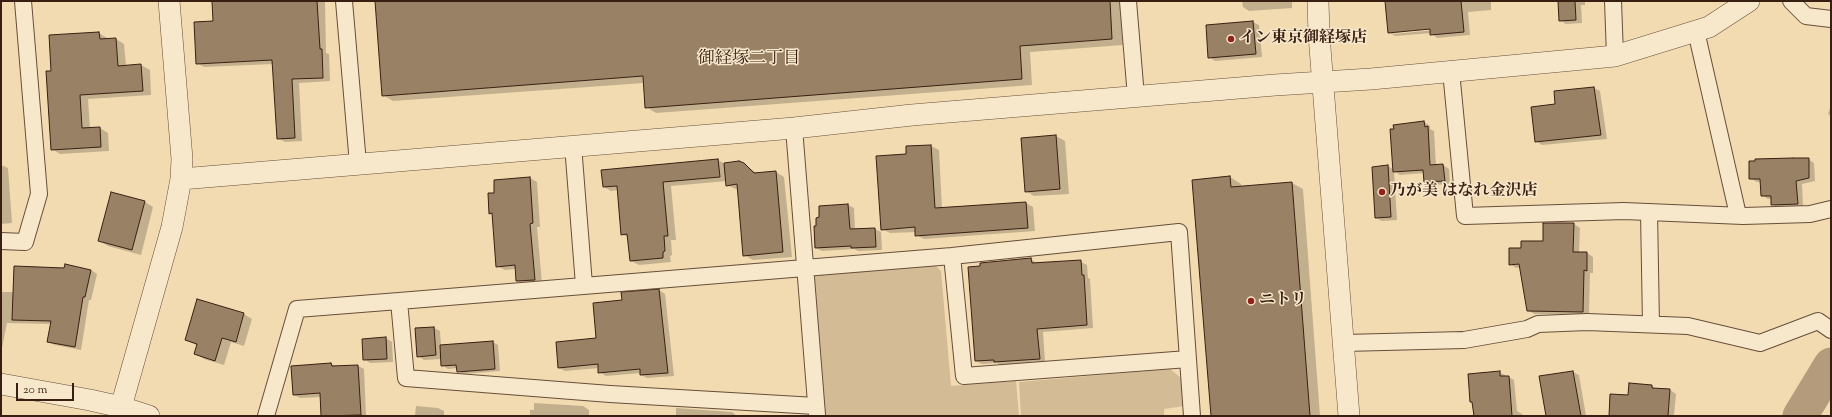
<!DOCTYPE html>
<meta charset="utf-8">
<style>
body{margin:0}
#map{position:relative;width:1832px;height:417px;overflow:hidden;background:#f2dbb1;font-family:"Sorts Mill Goudy",serif}
canvas{display:block}
.frame{position:absolute;inset:0;border:2px solid #391f12;pointer-events:none}
.scale{position:absolute;left:16px;top:383px;width:58px;height:18px;box-sizing:border-box;border:2px solid #391f12;border-top:0;padding-left:5px;font-size:12px;line-height:14px;white-space:nowrap;color:#391f12;-webkit-text-stroke:3px #f7e8cc;paint-order:stroke}
</style>
<div id="map">
<canvas width="1832" height="417"></canvas>
<div class="frame"></div>
<div class="scale">20 m</div>
</div>
<script>
const context = document.querySelector('canvas').getContext('2d');
context.lineJoin = 'round';
function fillPath(path, color) {
  context.fillStyle = color;
  context.fill(path, 'evenodd');
}
function poly(rows) {
  const path = new Path2D();
  for (const r of rows) {
    path.moveTo(r[0], r[1]);
    for (let i = 2; i < r.length; i += 2) path.lineTo(r[i], r[i + 1]);
  }
  return path;
}
function strokePath(path, color, width, dash) {
  context.strokeStyle = color;
  context.lineWidth = width;
  context.lineCap = dash ? 'butt' : 'round';
  context.setLineDash(dash || []);
  context.stroke(path);
}
function label(font, color, halo, rows, align = 'center') {
  context.font = font + ' "Sorts Mill Goudy","Noto Serif JP",serif';
  context.lineWidth = 3;
  context.setLineDash([]);
  context.textBaseline = 'middle';
  context.strokeStyle = halo;
  context.fillStyle = color;
  for (const [text, x, y, turn = 0] of rows) {
    context.save();
    context.translate(x, y);
    context.rotate((+turn || 0) * Math.PI / 180);
    context.textAlign = isNaN(turn) ? turn : align;
    if (halo) context.strokeText(text, 0, 0);
    context.fillText(text, 0, 0);
    context.restore();
  }
}
const green = poly([
 [934,264,941,271,951,386,1016,381,1019,416,825,416,813,273],
 [1170,369,1181,378,1184,406,1164,409,1164,416,1021,416,1019,382]
]);
const shadow = poly([
 [213,1,325,1,326,53,329,54,330,81,299,83,302,141,285,142,278,138,274,64,204,67,197,63,214,22],
 [376,1,1120,1,1123,45,1030,52,1032,85,656,113,646,107,644,83,393,101,383,95],
 [1242,1,1292,1,1292,8,1249,11,1243,7],
 [1386,1,1491,1,1491,10,1468,12,1470,35,1437,38,1431,33,1395,36,1389,32],
 [1435,28,1435,30,1393,34,1393,32],
 [1558,1,1585,1,1585,5,1581,5,1582,23,1566,24,1560,20],
 [1253,22,1259,25,1262,57,1215,61,1209,57],
 [99,33,107,38,107,39,116,39,124,44,126,66,141,65,150,70,151,95,88,99,90,129,100,128,108,133,109,151,60,154,52,149,53,72],
 [1594,88,1600,91,1607,139,1542,145,1536,141,1556,105],
 [1831,105,1831,116,1828,114],
 [1424,122,1430,126,1430,129,1434,131,1436,166,1443,165,1449,169,1450,184,1431,185,1425,181,1424,173,1400,175,1394,171,1397,220,1382,221,1376,218,1388,166,1394,170],
 [1056,136,1065,141,1069,194,1034,196,1026,191],
 [931,146,939,150,942,209,1026,203,1033,207,1035,231,924,239,916,235,916,232,890,233,882,229,907,155],
 [1808,159,1814,163,1815,181,1802,184,1803,207,1778,208,1772,204,1772,199,1768,199,1762,195,1761,182,1757,182,1750,178],
 [718,160,725,164,744,164,758,174,776,172,784,177,792,257,753,260,744,255,738,190,727,185,727,181,671,186,676,240,671,240,672,255,670,256,671,262,639,265,631,261,629,238,622,234,618,190,611,191,604,187],
 [1,165,8,168,12,223,1,224],
 [1230,177,1241,184,1241,187,1292,183,1303,189,1320,416,1212,416,1193,180],
 [530,178,537,182,540,227,537,227,542,284,524,285,517,281,516,269,505,270,497,266,493,215,490,213,496,194],
 [145,202,153,207,141,255,108,246,100,241],
 [848,205,854,208,855,230,875,229,881,232,882,250,858,251,854,249,822,251,816,248],
 [1574,224,1580,228,1579,253,1587,253,1593,257,1593,273,1590,273,1589,315,1534,314,1528,310,1521,267,1516,268,1510,264,1522,249,1544,242],
 [1031,259,1037,264,1081,262,1087,265,1088,278,1090,279,1093,328,1043,332,1045,362,1001,365,997,363,982,364,976,361,981,264],
 [91,270,97,274,91,300,89,300,81,350,55,345,48,342,51,324,7,323,1,353,1,292,14,292],
 [659,290,665,294,674,376,647,378,641,375,641,373,606,376,599,372,599,368,565,371,559,368,597,339,623,301],
 [198,300,244,314,252,319,244,346,231,342,224,365,204,359,196,354,198,346,186,340],
 [434,328,440,331,441,346,493,342,498,345,500,371,463,374,458,371,458,368,448,369,442,365,442,359,424,360,418,356],
 [386,338,392,342,393,362,370,363,364,359],
 [331,364,337,367,358,366,364,369,366,415,379,416,322,416,321,397,300,398,294,395],
 [1499,372,1514,380,1517,411,1522,414,1523,416,1474,416],
 [1573,372,1579,375,1586,416,1547,416],
 [1652,386,1658,390,1670,390,1676,394,1674,416,1610,416,1629,396],
 [534,403,583,406,589,410,589,416,530,416,530,410,534,410],
 [416,406,438,408,444,411,444,416,415,416],
 [676,408,732,412,737,416,676,416]
]);
const river = poly([
 [1800,416,1831,365]
]);
const building = poly([
 [212,1,317,1,320,49,322,49,323,78,292,79,295,138,277,139,272,60,196,64,194,22,213,21,212,1],
 [375,1,1110,1,1112,39,1020,46,1022,79,645,108,643,76,382,96,375,1],
 [1385,1,1461,1,1464,32,1430,35,1430,29,1388,33,1385,1],
 [1558,1,1575,1,1576,20,1559,21,1558,1],
 [1253,21,1256,54,1208,58,1206,25,1253,21],
 [99,32,100,39,116,38,118,66,141,64,143,91,80,95,82,128,100,127,101,147,51,150,46,71,51,71,49,35,99,32],
 [1594,87,1601,135,1535,142,1531,107,1555,104,1554,91,1594,87],
 [1424,121,1425,127,1428,126,1430,165,1443,164,1445,181,1424,182,1423,170,1393,172,1390,129,1394,129,1393,125,1424,121],
 [1056,135,1060,189,1025,192,1021,138,1056,135],
 [931,145,935,208,1026,202,1028,228,915,236,915,227,881,230,876,156,906,154,906,146,931,145],
 [1793,158,1809,158,1809,178,1796,181,1798,204,1771,205,1771,196,1761,196,1760,179,1749,179,1749,161,1755,161,1755,159,1793,158],
 [718,159,720,177,663,182,668,236,664,236,665,251,663,252,663,258,630,261,627,234,621,235,617,186,603,187,601,170,718,159],
 [739,161,744,163,754,173,776,171,783,252,743,256,737,184,726,186,724,163,739,161],
 [1388,165,1391,217,1375,218,1372,167,1388,165],
 [1230,176,1231,187,1292,182,1310,416,1211,416,1192,180,1230,176],
 [530,177,533,223,530,224,535,280,516,281,515,265,496,267,492,213,489,214,488,193,494,193,494,180,530,177],
 [111,192,145,201,132,250,98,241,111,192],
 [848,204,850,229,875,228,876,247,851,248,851,246,815,248,814,226,816,226,816,218,819,217,819,206,848,204],
 [1543,223,1574,223,1573,252,1587,252,1587,271,1584,270,1583,312,1527,311,1519,264,1509,265,1509,248,1521,248,1521,241,1543,241,1543,223],
 [1031,258,1032,263,1081,260,1082,275,1084,275,1087,325,1037,329,1040,359,994,362,994,360,975,361,968,267,980,266,980,263,1031,258],
 [65,264,91,270,85,297,83,297,75,347,47,342,51,321,12,320,14,266,64,268,65,264],
 [659,289,668,373,640,375,640,369,598,373,598,364,558,368,556,342,596,338,593,303,622,300,621,292,659,289],
 [197,299,244,313,236,342,222,338,215,361,194,354,197,344,185,340,197,299],
 [434,327,436,355,417,357,415,328,434,327],
 [386,337,387,359,363,360,362,339,386,337],
 [493,341,495,369,457,372,456,365,441,366,440,345,493,341],
 [331,363,332,366,358,365,361,415,321,416,320,393,293,395,291,366,331,363],
 [1500,371,1500,376,1509,376,1512,416,1474,416,1472,402,1470,402,1468,374,1500,371],
 [1573,371,1581,416,1546,416,1539,376,1573,371],
 [1629,383,1652,385,1652,388,1670,389,1668,416,1609,416,1610,394,1628,395,1629,383]
]);
const minor = poly([
 [344,1,358,164],
 [1128,1,1136,97],
 [1613,1,1615,56],
 [1791,1,1806,16,1831,19],
 [1696,31,1738,215],
 [1451,71,1465,216,1624,211,1743,216,1810,214,1831,209],
 [794,128,817,415],
 [573,145,584,285],
 [1649,212,1651,324],
 [1,241,25,242,39,194,23,1],
 [952,256,964,376,1188,359],
 [399,301,952,256,1179,232,1192,416],
 [1344,343,1464,340,1527,329,1538,324,1587,322,1688,326,1760,343,1818,321,1831,330],
 [266,416,297,309,399,301,406,378,610,394,816,406]
]);
const tertiary = poly([
 [1318,1,1319,35,1349,416],
 [181,179,794,128,912,115,1275,85,1371,79,1615,56,1709,27,1749,1],
 [1,384,90,400,121,407,149,416],
 [121,407,172,227,181,179,182,159,169,1]
]);
const markers = [
 [1231,39,4,"#8f2418"],
 [1382,192,4,"#8f2418"],
 [1251,301,4,"#8f2418"]
];
const poiNames = [
 ["イン東京御経塚店",1239,39],
 ["乃が美 はなれ金沢店",1390,192],
 ["ニトリ",1259,301]
];
const neighbourhoodNames = [
 ["御経塚二丁目",749,60]
];
fillPath(green, '#d3bb96');
fillPath(shadow, '#0003');
strokePath(river, '#b39b7b', 35);
fillPath(building, '#998165');
strokePath(building, '#391f12', 1);
strokePath(minor, '#674e3a', 18);
strokePath(tertiary, '#674e3a', 22);
strokePath(minor, '#f7e8cc', 16);
strokePath(tertiary, '#f7e8cc', 21);
for (const [x, y, r, color] of markers) {
  const dot = new Path2D();
  dot.arc(x, y, r, 0, 2 * Math.PI);
  context.fillStyle = color;
  context.fill(dot);
  strokePath(dot, '#f7e8cc', 1.5);
}
label('bold 16px', '#391f12', '#f7e8cc', poiNames, 'left');
label('17px', '#391f12', '#f7e8cc', neighbourhoodNames);
</script>
